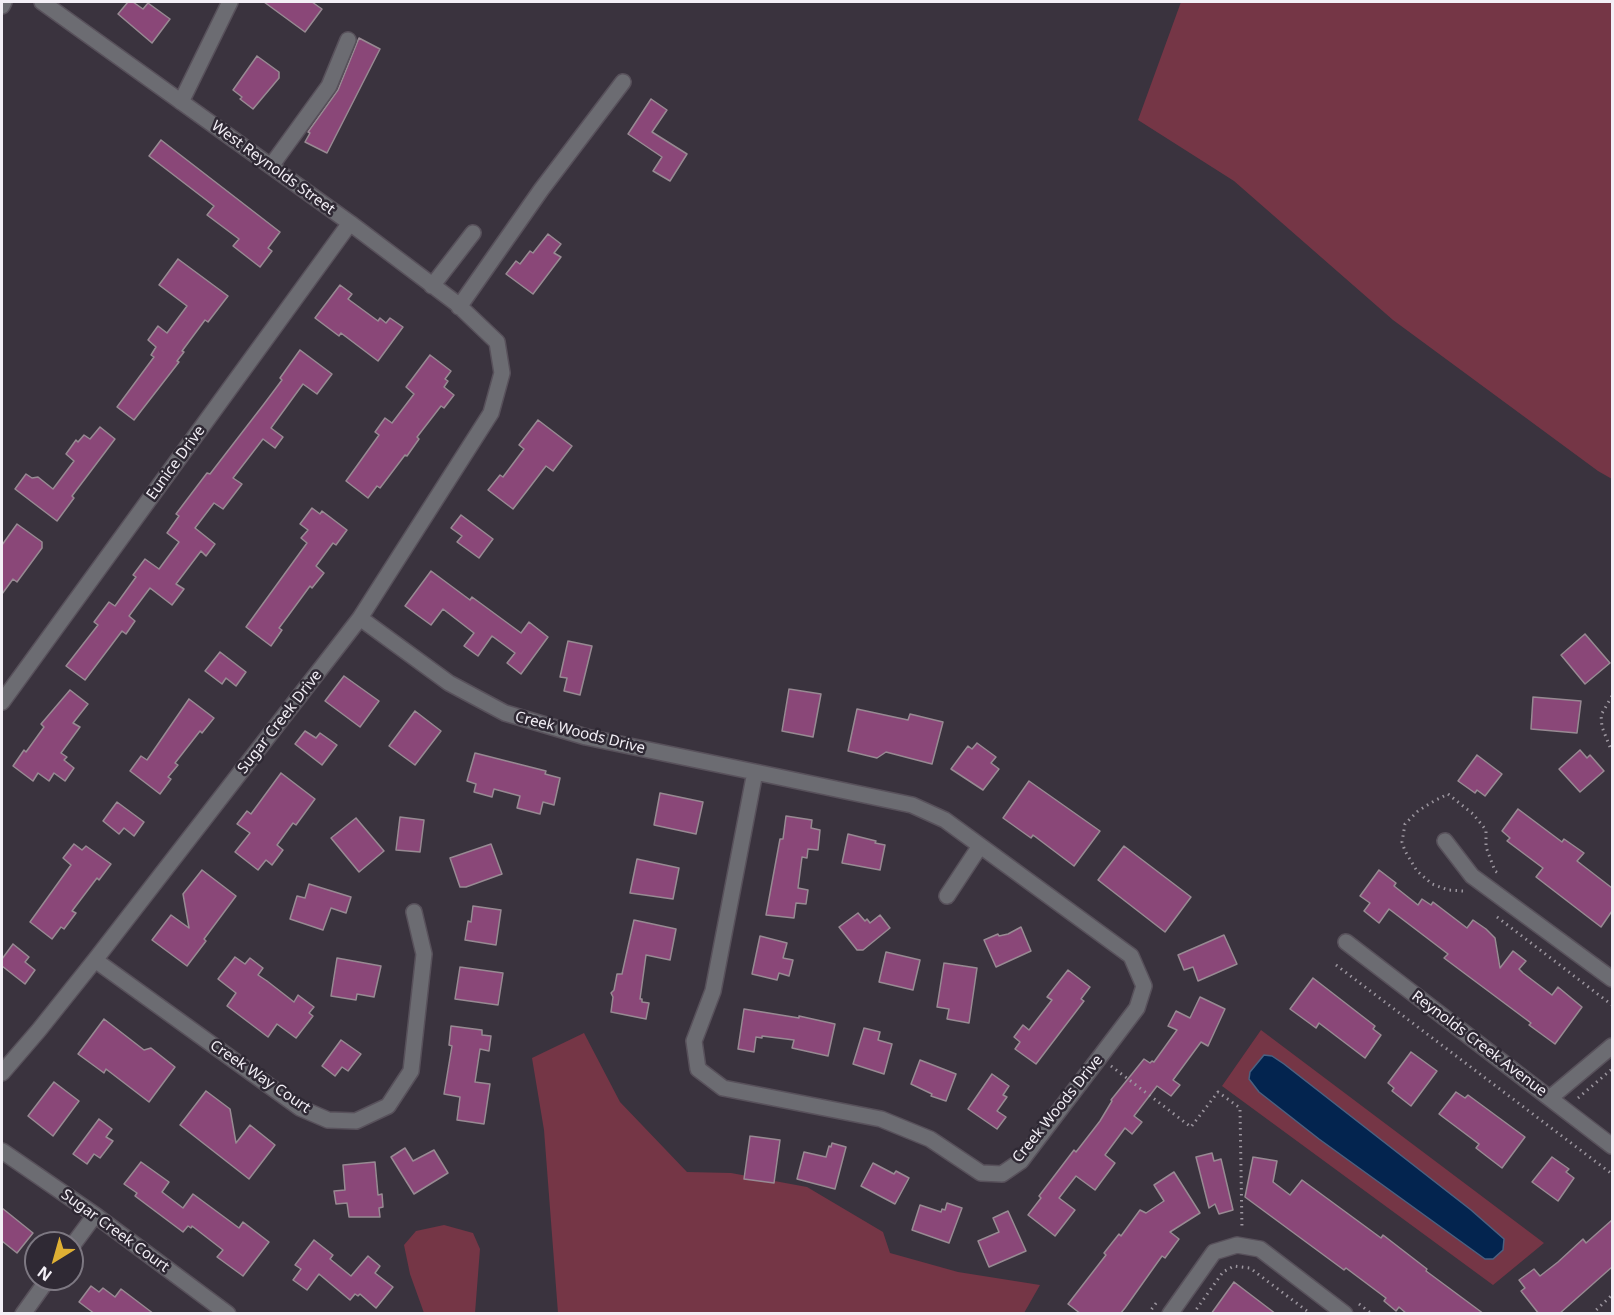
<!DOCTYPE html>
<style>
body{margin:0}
#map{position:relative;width:1614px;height:1315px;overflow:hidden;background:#3a333e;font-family:"Noto Sans",sans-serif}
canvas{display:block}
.frame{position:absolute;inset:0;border:3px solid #f3eff6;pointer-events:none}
.north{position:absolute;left:24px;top:1231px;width:60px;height:60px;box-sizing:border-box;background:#2f2934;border:2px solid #7d7882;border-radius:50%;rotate:217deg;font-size:16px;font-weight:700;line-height:24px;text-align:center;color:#f3eff6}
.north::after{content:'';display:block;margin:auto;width:21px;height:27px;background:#dfb034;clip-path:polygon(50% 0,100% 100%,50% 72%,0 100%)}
</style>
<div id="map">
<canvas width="1614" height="1315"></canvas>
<div class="frame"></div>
<div class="north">N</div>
</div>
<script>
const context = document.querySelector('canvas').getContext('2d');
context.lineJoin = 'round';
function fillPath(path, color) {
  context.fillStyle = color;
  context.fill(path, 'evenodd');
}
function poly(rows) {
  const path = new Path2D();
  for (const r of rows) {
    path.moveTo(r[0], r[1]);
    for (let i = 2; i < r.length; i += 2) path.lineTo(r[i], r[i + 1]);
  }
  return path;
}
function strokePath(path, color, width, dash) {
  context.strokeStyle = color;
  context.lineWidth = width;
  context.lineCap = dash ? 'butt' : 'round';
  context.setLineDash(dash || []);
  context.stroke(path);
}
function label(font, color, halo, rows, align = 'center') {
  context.font = font + ' "Noto Sans",sans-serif';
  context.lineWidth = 5;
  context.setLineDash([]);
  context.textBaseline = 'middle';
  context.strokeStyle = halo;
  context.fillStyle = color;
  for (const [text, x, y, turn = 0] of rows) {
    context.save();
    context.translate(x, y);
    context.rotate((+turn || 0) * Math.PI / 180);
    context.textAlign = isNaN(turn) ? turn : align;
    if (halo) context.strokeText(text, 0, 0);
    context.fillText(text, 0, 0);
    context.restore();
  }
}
const green = poly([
 [1181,2,1612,2,1612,479,1598,471,1393,320,1234,181,1138,120],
 [1261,1030,1544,1243,1493,1285,1222,1086],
 [584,1033,620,1102,687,1172,731,1173,807,1187,883,1232,890,1253,958,1272,1040,1285,1024,1313,558,1313,544,1130,532,1058],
 [444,1225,473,1233,480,1249,475,1313,424,1313,410,1274,404,1245,416,1231]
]);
const water = poly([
 [1264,1055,1272,1056,1284,1064,1471,1210,1504,1239,1503,1250,1493,1259,1485,1259,1319,1139,1259,1092,1249,1079,1250,1072,1264,1055]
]);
const building = poly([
 [128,2,133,2,143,9,148,3,170,19,152,43,118,14,128,2],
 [264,2,312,2,322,9,305,32,264,2],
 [359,38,380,49,327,153,305,142,310,133,308,132,338,90,359,38],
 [257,56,279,72,279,78,253,109,240,99,242,97,233,90,257,56],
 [651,99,667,110,652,132,687,154,670,181,653,171,662,157,628,134,651,99],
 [161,140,280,232,268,248,272,251,260,267,233,246,239,239,207,215,214,206,149,156,161,140],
 [548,234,561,244,554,253,561,257,533,294,506,274,516,261,520,264,530,251,533,253,548,234],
 [178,259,228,296,208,322,205,320,182,351,184,352,177,361,179,362,134,420,117,407,154,357,151,355,156,347,148,340,158,326,167,333,187,306,159,285,178,259],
 [340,285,352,294,348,299,378,321,380,318,386,323,390,318,403,327,378,361,341,333,339,336,315,318,340,285],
 [300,350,332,374,317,394,303,384,271,428,283,437,275,448,263,439,233,478,242,484,223,509,214,503,195,528,215,544,206,556,201,551,176,584,184,589,172,605,150,588,129,616,135,621,126,634,122,631,85,680,66,666,98,625,94,622,109,602,115,606,136,577,133,575,145,559,159,569,179,542,167,533,179,516,176,514,207,473,210,474,264,404,282,380,280,378,300,350],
 [430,355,451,371,445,379,448,381,444,387,454,395,444,408,441,406,417,437,419,439,407,456,405,455,380,488,377,486,368,498,346,481,379,435,375,432,385,418,392,423,414,394,406,387,430,355],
 [538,420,572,446,553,471,546,466,513,509,488,490,500,475,503,477,524,449,519,445,538,420],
 [100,427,115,439,72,496,74,498,57,521,15,489,26,474,32,478,38,477,53,489,74,461,66,454,76,440,78,442,84,435,90,439,100,427],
 [312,508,320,514,322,511,347,530,336,545,333,543,316,566,324,573,312,588,310,586,288,616,279,628,282,630,271,646,246,627,307,543,301,538,308,530,300,524,312,508],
 [461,515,493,539,479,558,457,542,462,536,451,528,461,515],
 [17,524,42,542,42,548,17,582,13,579,2,594,2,545,17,524],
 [431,571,470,600,472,597,521,633,529,622,548,637,521,674,507,663,515,653,492,636,478,656,464,646,474,633,443,609,431,625,405,606,431,571],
 [1585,634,1610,663,1585,684,1561,655,1585,634],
 [568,641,592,646,580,695,564,691,567,678,560,677,568,641],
 [220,652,246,672,236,686,226,678,222,684,205,671,220,652],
 [344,676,379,701,360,727,325,701,344,676],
 [789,689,821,694,813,737,782,731,789,689],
 [70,690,88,704,73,723,80,727,61,753,67,757,64,760,74,768,65,781,54,773,49,781,38,773,33,781,13,766,24,750,26,752,44,727,41,724,70,690],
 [1533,697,1581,701,1577,733,1531,729,1533,697],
 [189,699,214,718,202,733,200,731,175,763,178,765,168,777,171,779,160,794,130,771,141,756,147,760,189,699],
 [857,709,908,720,910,714,943,722,932,764,886,752,877,758,848,751,857,709],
 [415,711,441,731,415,765,389,746,415,711],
 [305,731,316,738,320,733,337,745,322,765,295,744,305,731],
 [977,743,996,757,991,763,999,769,983,790,951,769,968,746,972,749,977,743],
 [1580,750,1587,758,1590,755,1604,771,1580,792,1559,769,1580,750],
 [475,753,546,771,545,774,560,778,554,805,543,802,540,814,517,808,520,796,494,789,492,797,474,792,476,784,467,781,475,753],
 [1477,755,1502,774,1485,796,1477,790,1475,793,1458,781,1477,755],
 [281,773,315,799,296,825,293,823,277,845,283,850,272,865,266,860,258,870,235,852,250,833,237,824,247,811,251,814,281,773],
 [1029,781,1100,831,1074,866,1033,835,1031,838,1003,818,1029,781],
 [660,793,703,802,696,834,654,825,660,793],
 [117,802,144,822,134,836,124,828,119,834,103,821,117,802],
 [1518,809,1562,842,1564,839,1584,853,1577,861,1612,888,1612,911,1601,927,1536,877,1543,868,1507,841,1510,838,1502,831,1518,809],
 [786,816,812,820,811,828,820,830,818,850,808,849,807,858,802,857,798,888,808,890,806,904,796,903,794,918,766,915,780,839,783,839,786,816],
 [400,817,424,820,420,852,396,850,400,817],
 [356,818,384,851,359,872,331,838,356,818],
 [848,834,876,841,875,843,885,845,880,870,842,863,848,834],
 [74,844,82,850,86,846,111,864,99,880,97,878,72,911,76,913,64,929,61,927,52,939,30,922,71,865,63,858,74,844],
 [491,844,502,874,466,887,460,887,450,858,491,844],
 [1124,846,1191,897,1165,932,1098,880,1124,846],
 [637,859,679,868,673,899,630,893,637,859],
 [202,870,236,896,204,939,206,941,187,966,152,940,171,915,189,928,183,894,202,870],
 [1379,870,1396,883,1394,886,1418,905,1422,899,1431,905,1433,902,1467,928,1473,920,1486,929,1495,938,1500,968,1513,951,1526,961,1519,969,1523,973,1552,995,1558,987,1582,1007,1555,1044,1529,1025,1531,1023,1444,958,1448,954,1389,909,1379,923,1364,911,1370,903,1360,896,1379,870],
 [309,884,351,897,346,913,331,908,323,930,290,919,297,896,305,898,309,884],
 [473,906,501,910,496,945,465,940,468,921,471,922,473,906],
 [858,913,865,921,867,919,870,923,880,915,890,928,863,950,857,950,839,927,858,913],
 [634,920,676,929,670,960,646,955,640,999,642,999,642,1002,649,1003,646,1019,611,1012,613,997,611,993,614,990,617,974,622,974,634,920],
 [1021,927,1031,951,996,967,984,940,998,934,999,936,1008,934,1021,927],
 [1224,935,1237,964,1198,981,1193,967,1184,970,1178,955,1224,935],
 [760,936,787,943,783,958,793,960,789,976,779,973,777,980,752,974,760,936],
 [13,944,29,957,25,962,35,970,25,984,2,966,2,959,13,944],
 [886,952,920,960,913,990,879,982,886,952],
 [235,957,245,964,250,958,263,968,258,975,267,981,294,1002,298,995,314,1007,309,1013,313,1016,296,1038,277,1024,268,1037,227,1006,236,993,218,979,235,957],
 [337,958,381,966,374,997,357,994,356,1000,331,996,337,958],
 [944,963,977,968,969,1023,947,1019,949,1009,937,1007,944,963],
 [460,967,503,973,498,1005,455,999,460,967],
 [1068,970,1090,987,1081,999,1084,1001,1036,1064,1015,1049,1020,1042,1014,1037,1023,1025,1029,1030,1052,1000,1047,997,1068,970],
 [1313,978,1375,1026,1373,1029,1381,1035,1365,1058,1319,1023,1316,1028,1290,1009,1313,978],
 [1200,997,1225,1009,1208,1046,1201,1042,1173,1080,1180,1085,1171,1096,1157,1086,1134,1116,1142,1122,1132,1134,1125,1128,1105,1155,1115,1163,1095,1190,1076,1176,1059,1198,1075,1210,1055,1236,1028,1215,1041,1198,1039,1196,1074,1150,1076,1152,1100,1121,1112,1101,1111,1100,1144,1059,1150,1063,1152,1061,1154,1062,1177,1030,1168,1026,1176,1011,1190,1018,1200,997],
 [744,1009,799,1018,799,1016,835,1024,828,1056,792,1048,794,1040,762,1036,762,1038,756,1037,754,1052,738,1049,744,1009],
 [104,1019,144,1050,151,1048,175,1067,149,1102,106,1069,104,1073,78,1054,104,1019],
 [451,1026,482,1030,482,1035,491,1036,489,1051,480,1049,475,1082,490,1084,484,1124,457,1120,460,1097,444,1094,452,1046,449,1045,451,1026],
 [864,1028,880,1032,878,1040,892,1044,884,1074,853,1064,864,1028],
 [341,1040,361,1054,348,1071,342,1067,335,1076,322,1066,341,1040],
 [1411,1052,1437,1071,1411,1106,1392,1091,1394,1088,1388,1083,1411,1052],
 [920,1060,956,1074,946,1101,931,1096,932,1094,911,1084,920,1060],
 [992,1074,1009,1086,1003,1095,1007,1097,997,1111,1006,1117,997,1129,968,1109,992,1074],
 [54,1082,79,1101,53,1136,28,1116,54,1082],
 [206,1091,230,1109,236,1143,250,1125,275,1145,249,1179,180,1125,206,1091],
 [1456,1092,1465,1098,1468,1095,1525,1137,1502,1168,1476,1148,1479,1144,1439,1114,1456,1092],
 [99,1119,112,1129,106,1137,113,1141,100,1158,94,1154,87,1164,73,1154,99,1119],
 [750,1136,780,1140,774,1183,744,1179,750,1136],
 [832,1143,846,1147,835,1189,797,1179,804,1152,826,1157,829,1146,831,1147,832,1143],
 [405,1148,413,1161,434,1150,448,1173,414,1194,391,1157,405,1148],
 [1212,1153,1214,1161,1221,1159,1233,1210,1219,1214,1215,1204,1209,1208,1196,1157,1212,1153],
 [1253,1157,1277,1161,1273,1182,1290,1195,1302,1180,1381,1238,1383,1235,1427,1269,1426,1271,1484,1314,1407,1314,1399,1307,1396,1311,1384,1301,1386,1298,1346,1268,1344,1270,1245,1197,1253,1157],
 [1552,1157,1569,1169,1566,1172,1574,1178,1558,1201,1532,1182,1552,1157],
 [141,1162,169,1182,162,1192,183,1208,193,1194,239,1228,243,1222,269,1242,243,1276,217,1257,223,1250,192,1226,191,1228,188,1226,183,1232,135,1196,137,1193,124,1184,141,1162],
 [375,1162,378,1195,382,1194,383,1207,379,1208,380,1217,349,1217,347,1203,336,1204,334,1191,345,1190,343,1165,375,1162],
 [873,1163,894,1174,896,1171,909,1178,895,1204,861,1186,873,1163],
 [1174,1172,1200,1213,1170,1232,1179,1239,1165,1258,1162,1256,1125,1308,1120,1314,1081,1314,1068,1304,1106,1255,1104,1253,1119,1234,1121,1236,1140,1210,1146,1213,1164,1201,1154,1185,1174,1172],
 [947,1203,962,1208,949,1243,912,1230,920,1205,941,1212,942,1209,945,1210,947,1203],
 [2,1208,33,1233,17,1253,2,1241,2,1208],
 [1008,1211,1026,1251,989,1267,978,1241,999,1232,993,1218,1008,1211],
 [1612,1220,1612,1267,1559,1314,1539,1314,1521,1291,1525,1288,1519,1280,1534,1269,1540,1276,1558,1262,1583,1239,1586,1243,1612,1220],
 [314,1240,333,1255,330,1259,351,1276,368,1256,380,1266,375,1273,393,1287,376,1308,360,1294,358,1296,355,1294,350,1300,319,1274,307,1290,293,1280,301,1269,295,1265,314,1240],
 [1234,1282,1276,1314,1211,1314,1234,1282],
 [91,1286,99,1292,103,1288,115,1297,121,1289,154,1314,95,1314,79,1302,91,1286]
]);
const path = poly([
 [1612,696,1601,715,1602,727,1610,747,1612,749],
 [1463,891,1448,890,1432,884,1417,871,1405,851,1402,842,1405,824,1418,811,1434,801,1448,794,1473,814,1486,830,1486,847,1495,871,1498,873],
 [1497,917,1612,1005],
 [1336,965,1612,1174],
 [1111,1066,1191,1127,1218,1092,1240,1108,1242,1230],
 [1578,1098,1612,1069],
 [1359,1304,1372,1314],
 [1148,1314,1157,1302],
 [1193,1314,1223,1272,1234,1266,1250,1268,1311,1314],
 [1592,1314,1612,1295]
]);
const minor = poly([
 [2,6,4,2],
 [181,102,230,2],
 [271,166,329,86,348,40],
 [432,286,473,233],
 [459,307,541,190,623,82],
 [360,618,449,683,505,713,586,737,755,772],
 [2,702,350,223],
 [755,772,912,805,945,820,1131,956,1144,986,1137,1008,1021,1161,1002,1174,981,1173,930,1139,881,1119,723,1088,698,1069,694,1041,713,991,755,772],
 [1445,841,1472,876,1612,979],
 [947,896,980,846],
 [1346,942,1612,1146],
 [95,960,300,1108,328,1120,356,1121,388,1106,411,1071,424,954,414,912],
 [2,1073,39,1030,95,960,360,618,491,413,502,373,497,342,456,303,350,223,42,2],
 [1550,1098,1612,1046],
 [2,1151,95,1215,228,1314],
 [72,1246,95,1215],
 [23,1314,48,1279],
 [1170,1314,1214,1252,1237,1245,1260,1249,1345,1314]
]);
const streetNames = [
 ["West Reynolds Street",273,168,36],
 ["Eunice Drive",176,463,-54],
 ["Sugar Creek Drive",280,722,-52],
 ["Creek Woods Drive",580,733,14],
 ["Reynolds Creek Avenue",1479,1044,37],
 ["Creek Way Court",260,1077,34],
 ["Creek Woods Drive",1058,1109,-51],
 ["Sugar Creek Court",115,1231,36]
];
fillPath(green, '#753646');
fillPath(water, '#03244f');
strokePath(water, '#4b6181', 1.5);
fillPath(building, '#8a4778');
strokePath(building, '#988a93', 1.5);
strokePath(minor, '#58515b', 18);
strokePath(path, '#9c969f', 3, [1.5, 4.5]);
strokePath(minor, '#6c6c72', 15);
label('15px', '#f3eff6', '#2f2934', streetNames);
</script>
